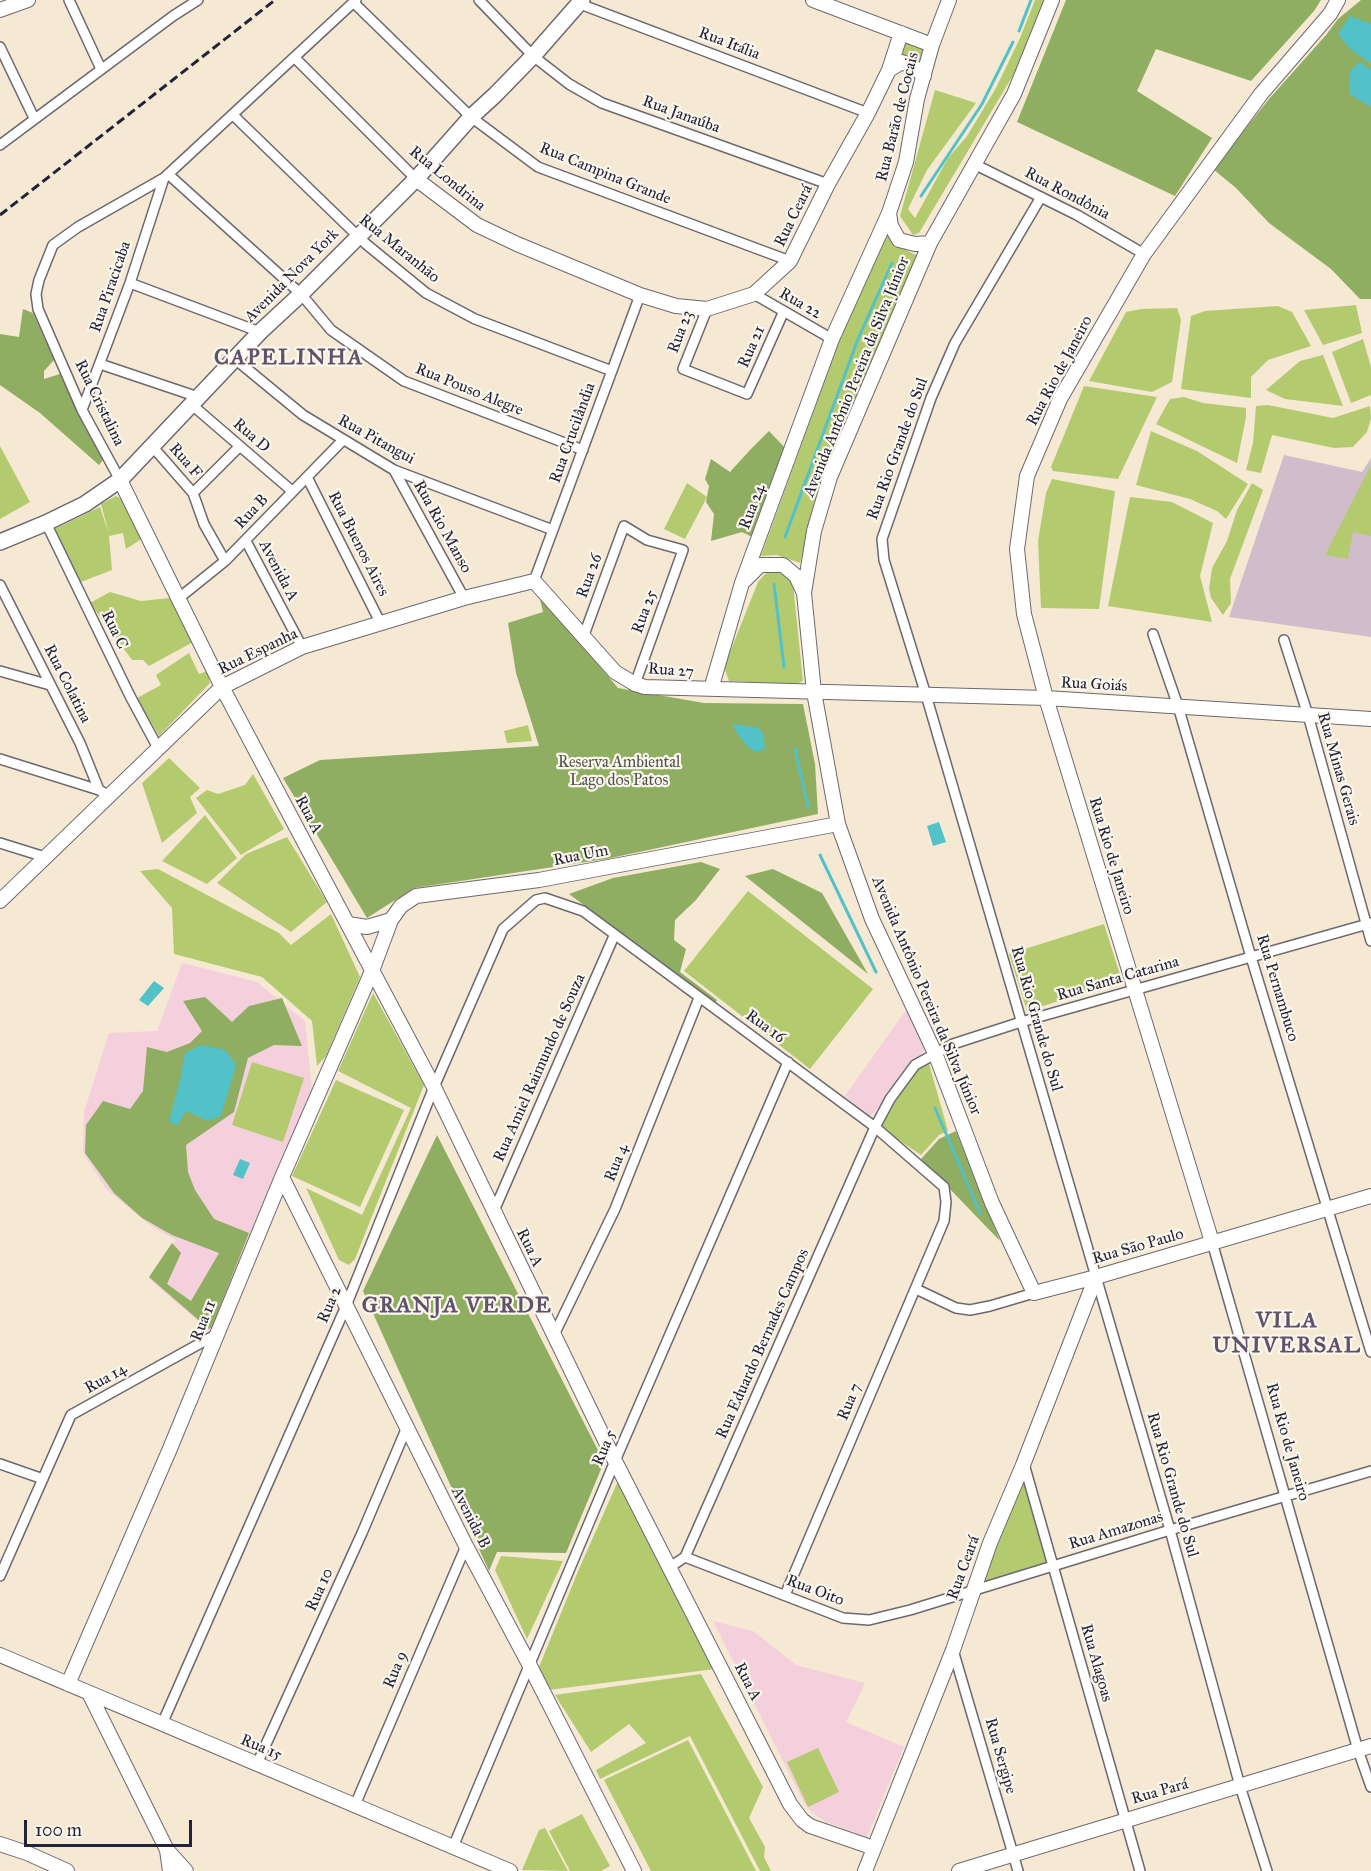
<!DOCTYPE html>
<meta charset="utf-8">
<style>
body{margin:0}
#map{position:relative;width:1371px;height:1871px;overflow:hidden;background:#f6e9d3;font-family:"IM FELL Great Primer",serif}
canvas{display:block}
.scale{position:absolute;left:24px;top:1820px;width:168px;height:27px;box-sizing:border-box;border:3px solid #22223b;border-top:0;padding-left:8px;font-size:18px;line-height:21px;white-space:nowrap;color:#22223b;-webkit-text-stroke:4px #fbf7ec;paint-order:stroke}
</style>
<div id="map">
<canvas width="1371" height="1871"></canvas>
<div class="scale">100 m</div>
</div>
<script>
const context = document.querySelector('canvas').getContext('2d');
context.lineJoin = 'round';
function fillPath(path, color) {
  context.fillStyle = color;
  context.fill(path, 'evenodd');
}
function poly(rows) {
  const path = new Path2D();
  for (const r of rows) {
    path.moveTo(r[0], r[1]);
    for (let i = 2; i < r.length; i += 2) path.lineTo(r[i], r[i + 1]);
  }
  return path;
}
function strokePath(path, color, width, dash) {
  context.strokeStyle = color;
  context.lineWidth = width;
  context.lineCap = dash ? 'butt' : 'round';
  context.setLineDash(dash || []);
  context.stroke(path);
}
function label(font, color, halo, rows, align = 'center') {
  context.font = font + ' "IM FELL Great Primer",serif';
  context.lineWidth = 4.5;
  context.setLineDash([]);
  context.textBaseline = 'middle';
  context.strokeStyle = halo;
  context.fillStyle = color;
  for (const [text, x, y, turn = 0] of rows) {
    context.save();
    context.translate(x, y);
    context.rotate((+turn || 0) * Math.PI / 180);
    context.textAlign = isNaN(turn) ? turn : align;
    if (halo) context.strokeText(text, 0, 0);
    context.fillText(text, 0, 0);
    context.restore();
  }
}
const built = poly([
 [182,963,257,982,305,1021,312,1089,212,1333,149,1279,176,1240,151,1226,106,1189,83,1153,84,1112,109,1033,157,1031],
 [907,1009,928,1046,870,1117,845,1096],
 [713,1621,753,1631,796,1665,865,1683,846,1722,904,1747,867,1837,826,1822,810,1811,804,1803]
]);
const industrial = poly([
 [1284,455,1362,472,1371,458,1371,637,1229,617]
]);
const green = poly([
 [1035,0,1044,0,1015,72,919,233,913,235,900,216,935,90,976,103,927,170,908,209,915,218,948,158,967,136,996,88,1020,38],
 [906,42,927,49,921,66,901,58],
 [888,234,898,246,918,256,873,357,826,473,800,563,777,555,761,556,842,334],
 [1356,305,1362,333,1323,345,1304,310],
 [1278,306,1292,312,1311,346,1268,360,1251,377,1251,398,1181,389,1191,316,1205,311],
 [1177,308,1181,320,1172,382,1152,392,1089,381,1126,312,1141,309],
 [1363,339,1371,367,1371,395,1351,403,1332,352],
 [1323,355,1343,406,1285,399,1266,390,1300,361],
 [1084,386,1157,397,1118,479,1053,471,1051,467],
 [1184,397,1203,403,1246,408,1246,417,1237,463,1156,424,1170,399],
 [1268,405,1333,418,1370,406,1371,419,1367,432,1353,447,1334,448,1272,435,1261,473,1246,470,1253,443,1256,406],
 [1151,431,1197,451,1248,484,1226,519,1217,511,1190,499,1136,485],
 [0,446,30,502,0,519],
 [1371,465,1371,536,1353,532,1348,559,1325,555],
 [1052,479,1115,491,1099,609,1041,608,1038,541,1046,493],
 [687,483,707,497,685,539,664,529],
 [1252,483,1263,490,1230,579,1231,603,1223,615,1211,598,1209,589,1212,568,1227,541,1237,510],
 [116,496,125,501,143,538,126,549,123,533,109,536,112,570,81,582,53,530,100,507,109,534,101,504],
 [1130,497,1172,502,1213,523,1200,576,1212,622,1108,606],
 [770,572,784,573,793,584,803,681,797,684,729,681,724,667,758,582,765,574],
 [110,592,141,601,170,598,195,641,149,666,143,660,132,660,90,603],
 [189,653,199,674,207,671,210,683,159,736,137,698,161,685,156,675],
 [528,725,532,741,507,743,504,731],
 [169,758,200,788,190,797,197,813,162,843,142,783],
 [253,774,284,829,241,855,196,798,207,790,218,794,245,785],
 [205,815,237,858,207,884,162,861],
 [287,837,327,902,291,932,217,883,246,854],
 [158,869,279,933,291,945,331,914,360,977,326,1056,317,1066,312,1021,262,977,174,954,172,908,140,871],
 [748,891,873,989,810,1069,684,971],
 [1104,924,1122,981,1027,1011,1009,954],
 [373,993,424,1085,355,1259,349,1265,339,1260,306,1188,362,1215,411,1108,338,1071],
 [928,1060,948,1131,939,1135,921,1155,878,1126,911,1070],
 [252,1062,304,1078,283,1142,232,1125],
 [336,1080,404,1110,360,1207,292,1176],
 [1024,1464,1053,1566,973,1590],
 [618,1481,715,1669,548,1690,539,1667,579,1569],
 [501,1556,563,1561,527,1639,495,1570],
 [701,1674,763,1787,749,1818,765,1847,764,1857,771,1871,760,1871,690,1736,600,1779,596,1770,646,1743,629,1724,591,1752,555,1695],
 [688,1740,756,1871,651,1871,604,1780],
 [818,1748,839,1792,808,1807,787,1762],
 [582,1814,610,1866,601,1871,570,1871,549,1831],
 [545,1828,568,1871,522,1870,539,1830]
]);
const forest = poly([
 [1066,0,1321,0,1314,11,1251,81,1156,49,1137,91,1212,138,1175,196,1017,122],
 [1361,0,1371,0,1371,299,1360,299,1331,269,1269,223,1236,188,1213,169,1269,99,1326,35,1338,19],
 [23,309,33,313,54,360,44,371,44,379,60,374,103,460,99,465,40,413,0,385,0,334,19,337],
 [769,431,787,450,754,538,742,532,711,541,714,514,706,502,709,486,705,479,711,459,730,472,750,450],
 [539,595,618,688,704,703,803,704,815,764,818,814,606,859,414,888,367,918,283,778,320,760,539,746,516,673,508,623,543,612],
 [701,862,720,869,696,900,675,920,674,940,686,949,680,972,717,1000,715,1004,569,894,613,878],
 [773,869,822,893,868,974,745,876],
 [205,997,232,1022,249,1006,282,998,302,1046,274,1045,248,1058,234,1112,186,1145,188,1172,195,1190,214,1219,249,1233,212,1327,209,1329,149,1277,172,1243,181,1253,167,1284,191,1301,219,1253,172,1235,142,1218,114,1193,85,1153,86,1125,103,1101,130,1109,143,1091,147,1047,167,1052,190,1043,202,1031,183,1001],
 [956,1131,1000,1241,921,1159,939,1139],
 [437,1135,604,1462,566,1553,497,1552,489,1571,363,1291]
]);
const water = poly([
 [1350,16,1371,24,1371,64,1350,49,1338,34],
 [1359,62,1371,70,1371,107,1349,94,1350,72],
 [732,724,759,728,763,734,765,749,756,752,748,747,738,735],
 [939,822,946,842,933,846,927,826],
 [154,981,164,988,148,1006,139,1000],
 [201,1045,225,1050,236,1065,221,1116,208,1121,186,1111,177,1126,169,1121,180,1080,185,1053],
 [240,1159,250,1163,243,1179,233,1175]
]);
const stream = poly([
 [1019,31,1031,0],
 [921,196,982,104,1013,42],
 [785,537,858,339,892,263],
 [774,584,784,667],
 [795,749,808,807],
 [820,855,876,972],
 [935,1108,980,1213]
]);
const street = poly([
 [69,0,101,69],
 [479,0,533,56,569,84,602,103,828,184],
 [353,2,471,117,538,167,790,261],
 [580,4,868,113],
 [0,47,34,118],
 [295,58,416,179],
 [233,115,366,244,426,293,475,319,612,371],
 [0,145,173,16,198,0],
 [974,164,1077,215,1144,254],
 [168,174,301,294,331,330,404,381,583,450],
 [1041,197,955,343,931,398,882,539,884,560,926,695,1170,1530,1240,1786,1267,1871],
 [130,283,260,332],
 [754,294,832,339],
 [707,309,683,369,747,394,783,313],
 [235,359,303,415,394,470,553,530],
 [100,364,198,397],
 [191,404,292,491],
 [82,410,130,283,164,178,356,0],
 [152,446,193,493,204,524,225,561],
 [394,470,464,598],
 [307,477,381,624],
 [120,480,82,410,38,309,36,294,39,280,53,245,78,227,164,178],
 [193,493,240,446],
 [46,523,130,696,158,748],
 [246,541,302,647],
 [534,581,640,295],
 [0,585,80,743,99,790,108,795],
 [179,598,225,561,343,440],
 [1153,634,1178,706,1251,957,1371,1352],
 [584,635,624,526,647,540,683,550,635,684],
 [1284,640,1308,715,1371,941],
 [0,671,50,685],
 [0,759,99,790],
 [0,843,45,857],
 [493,1213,614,936],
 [1212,1242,1358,1750,1371,1787],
 [916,1289,956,1308,970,1310,990,1306,1034,1293],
 [554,1335,615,1209,699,998],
 [0,1464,43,1479],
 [1024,1464,1140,1871],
 [685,1557,843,1618,869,1620,910,1610,1170,1530,1371,1471],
 [670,1567,685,1557,875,1127,890,1099,915,1065,953,1044,1021,1022,1371,923],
 [0,1576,71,1415,217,1334],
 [953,1650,1018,1871],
 [162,1724,346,1306,434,1087,503,929,536,900,545,898,583,911,875,1127,944,1187,946,1202,944,1221,785,1595],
 [257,1764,362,1533,407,1427],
 [355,1805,466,1546],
 [453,1847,615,1461,788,1062]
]);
const secondary = poly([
 [813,0,932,45],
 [1052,0,1014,94,930,243,830,477,814,531,804,593,814,692,838,824,872,919,935,1053,992,1203,1034,1293,1096,1277,1371,1196],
 [0,10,28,0],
 [889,70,902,62,915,68,924,76],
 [416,179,477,225,517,244,640,295,676,306,707,309,754,294,790,261,828,184,868,113,889,70,901,33],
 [889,213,891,226,899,240,915,244,930,243],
 [120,480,222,687,434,1087,615,1461,790,1804,802,1820,810,1826,874,1848],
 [745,580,760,565,783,565,796,576,804,593],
 [711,689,742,583,832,339,889,213,906,162,917,99,932,45,949,0],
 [0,901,222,687,302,647,464,598,534,581,615,672,635,684,645,687,1046,698,1371,719],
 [348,924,367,927,391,920],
 [282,1177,466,1546,529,1664,634,1871],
 [1212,1242,1046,698,1024,614,1017,549,1027,476,1060,399,1144,254,1261,94,1330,14,1338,0],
 [0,1655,510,1871],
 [68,1684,169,1451,282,1177,372,971,391,920,401,906,416,896,539,880,838,824],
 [89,1693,167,1850,186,1871],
 [0,1844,27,1853,67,1871],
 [167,1850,170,1871],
 [865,1871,953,1650,990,1543,1023,1465,1096,1277],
 [959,1871,1371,1746]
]);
const primary = poly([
 [0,542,46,523,85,504,120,480,260,332,301,294,416,179,471,117,495,95,533,56,582,0]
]);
const rail = poly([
 [0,215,275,0]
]);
const streetNames = [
 ["Rua Itália",729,44,21],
 ["Rua Janaúba",681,115,20],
 ["Rua Barão de Cocais",898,117,-76],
 ["Rua Campina Grande",605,174,22],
 ["Rua Londrina",447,179,39],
 ["Rua Rondônia",1067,194,28],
 ["Rua Ceará",794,216,-64],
 ["Rua Maranhão",399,249,39],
 ["Avenida Nova York",292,276,-45],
 ["Rua Piracicaba",111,287,-71],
 ["Rua 22",800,304,30],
 ["Rua 23",681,332,-69],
 ["Rua 21",752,347,-66],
 ["Rua Rio de Janeiro",1060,371,-62],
 ["Avenida Antônio Pereira da Silva Júnior",857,377,-68],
 ["Rua Pouso Alegre",469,390,22],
 ["Rua Cristalina",99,403,64],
 ["Rua Crucilândia",573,433,-70],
 ["Rua D",251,436,41],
 ["Rua Pitangui",376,440,29],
 ["Rua Rio Grande do Sul",898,449,-70],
 ["Rua F",185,461,49],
 ["Rua 24",753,507,-69],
 ["Rua B",252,512,-47],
 ["Rua Rio Manso",442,527,61],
 ["Rua Buenos Aires",358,544,63],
 ["Avenida A",278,571,62],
 ["Rua 26",590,576,-70],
 ["Rua 25",645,612,-70],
 ["Rua C",114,630,64],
 ["Rua Espanha",258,652,-26],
 ["Rua 27",671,671,4],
 ["Rua Colatina",67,684,63],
 ["Rua Goiás",1094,685,3],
 ["Rua Minas Gerais",1338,769,74],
 ["Rua A",308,815,62],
 ["Rua Um",581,856,-11],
 ["Rua Rio de Janeiro",1111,856,73],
 ["Rua Santa Catarina",1118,979,-16],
 ["Rua Pernambuco",1277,988,73],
 ["Avenida Antônio Pereira da Silva Júnior",926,996,67],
 ["Rua Rio Grande do Sul",1036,1019,74],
 ["Rua 16",765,1027,36],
 ["Rua Amiel Raimundo de Souza",540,1068,-66],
 ["Rua 4",617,1163,-68],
 ["Rua São Paulo",1138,1247,-16],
 ["Rua A",529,1248,64],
 ["Rua 2",330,1305,-67],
 ["Rua 11",204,1321,-68],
 ["Rua Eduardo Bernades Campos",763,1344,-66],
 ["Rua 14",106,1379,-29],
 ["Rua 7",850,1402,-67],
 ["Rua Rio de Janeiro",1287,1442,74],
 ["Rua 5",605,1448,-67],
 ["Rua Rio Grande do Sul",1172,1485,74],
 ["Avenida B",470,1518,63],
 ["Rua Amazonas",1116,1531,-17],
 ["Rua Ceará",964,1568,-70],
 ["Rua 10",320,1590,-66],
 ["Rua Oito",815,1591,21],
 ["Rua Alagoas",1096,1663,74],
 ["Rua 9",396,1670,-67],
 ["Rua A",747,1682,63],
 ["Rua 15",261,1748,23],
 ["Rua Sergipe",1000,1756,74],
 ["Rua Pará",1160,1792,-16]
];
const parkNames = [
 ["Reserva Ambiental",619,763],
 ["Lago dos Patos",619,781]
];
const districtNames = [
 ["CAPELINHA",289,359],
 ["GRANJA VERDE",457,1307],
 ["VILA",1287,1322],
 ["UNIVERSAL",1287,1347]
];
fillPath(built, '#f4cfdc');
fillPath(industrial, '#d0bdcc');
fillPath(green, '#b4ca6f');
fillPath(forest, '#8fae62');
fillPath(water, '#53c1c8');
strokePath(stream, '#53c1c8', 3);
strokePath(street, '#6c6870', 12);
strokePath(secondary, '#6c6870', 16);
strokePath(primary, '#6c6870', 18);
strokePath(street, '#fff', 9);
strokePath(secondary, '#fff', 14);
strokePath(primary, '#fff', 15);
strokePath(rail, '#22223b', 3, [9, 4.5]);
label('16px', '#22223b', '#fbf7ec', streetNames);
label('16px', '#4e544b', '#fbf7ec', parkNames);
context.letterSpacing = '1.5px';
label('bold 22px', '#61526c', '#fbf7ec', districtNames);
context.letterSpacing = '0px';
</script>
